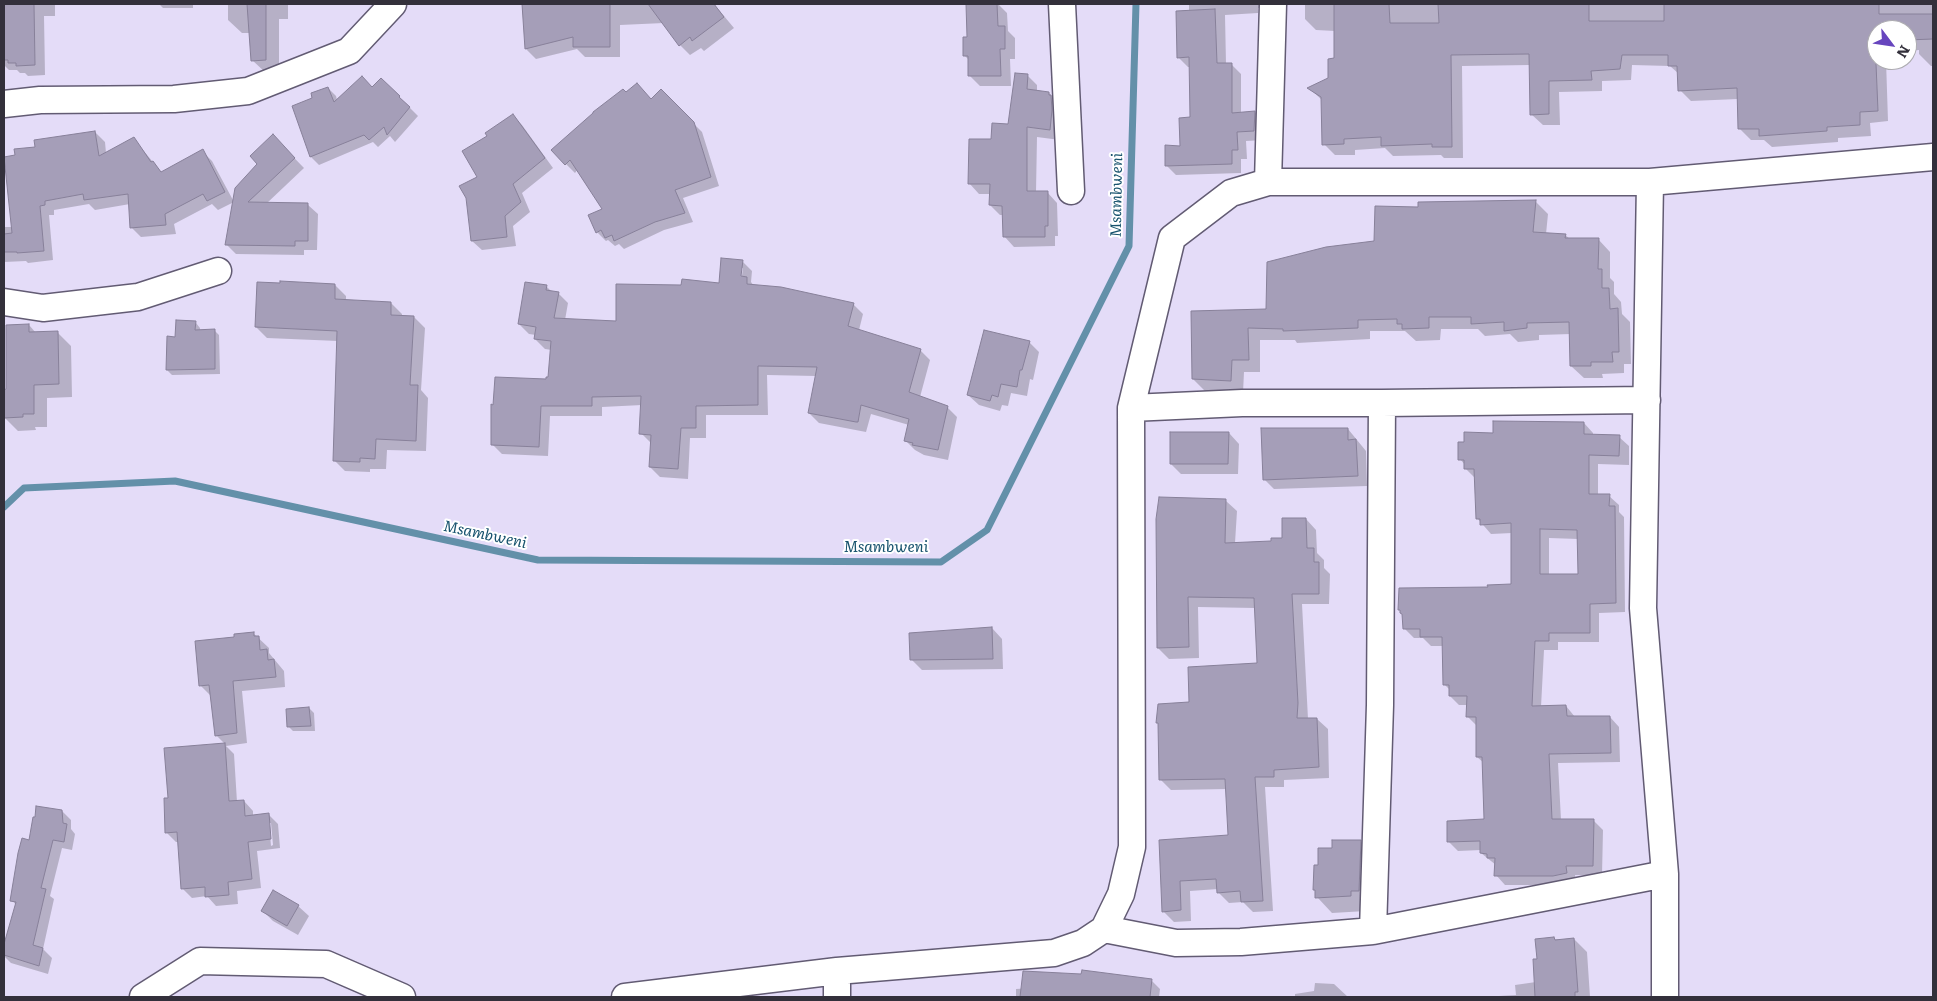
<!DOCTYPE html>
<style>
body{margin:0}
#map{position:relative;width:1937px;height:1001px;overflow:hidden;background:#e4dcf8;font-family:Literata,serif}
canvas{display:block}
.frame{position:absolute;inset:0;border:5px solid #33303b;pointer-events:none}
.north{position:absolute;left:1867px;top:20px;width:50px;height:50px;box-sizing:border-box;background:#fff;border:1px solid #adacb1;border-radius:50%;rotate:121deg;font-size:14px;font-weight:700;line-height:20px;text-align:center;color:#33303b}
.north::after{content:'';display:block;margin:auto;width:18px;height:22px;background:#6745be;clip-path:polygon(50% 0,100% 100%,50% 72%,0 100%)}
</style>
<div id="map">
<canvas width="1937" height="1001"></canvas>
<div class="frame"></div>
<div class="north">N</div>
</div>
<script>
const context = document.querySelector('canvas').getContext('2d');
context.lineJoin = 'round';
function fillPath(path, color) {
  context.fillStyle = color;
  context.fill(path, 'evenodd');
}
function poly(rows) {
  const path = new Path2D();
  for (const r of rows) {
    path.moveTo(r[0], r[1]);
    for (let i = 2; i < r.length; i += 2) path.lineTo(r[i], r[i + 1]);
  }
  return path;
}
function strokePath(path, color, width, dash) {
  context.strokeStyle = color;
  context.lineWidth = width;
  context.lineCap = dash ? 'butt' : 'round';
  context.setLineDash(dash || []);
  context.stroke(path);
}
function label(font, color, halo, rows, align = 'center') {
  context.font = font + ' Literata,serif';
  context.lineWidth = 4;
  context.setLineDash([]);
  context.textBaseline = 'middle';
  context.strokeStyle = halo;
  context.fillStyle = color;
  for (const [text, x, y, turn = 0] of rows) {
    context.save();
    context.translate(x, y);
    context.rotate((+turn || 0) * Math.PI / 180);
    context.textAlign = isNaN(turn) ? turn : align;
    if (halo) context.strokeText(text, 0, 0);
    context.fillText(text, 0, 0);
    context.restore();
  }
}
const shadow = poly([
 [4,4,55,4,55,16,44,16,45,75,28,76,25,73,20,73,17,70,9,70,4,65],
 [159,4,193,4,193,8,163,8],
 [228,4,288,4,288,19,279,19,279,73,266,73,252,60,251,33,242,33,228,20],
 [522,4,714,4,734,28,704,51,701,48,690,55,680,45,664,23,620,25,620,57,585,57,577,49,536,59,526,49],
 [967,4,998,4,1007,13,1008,31,1015,38,1015,59,1010,59,1011,86,980,86,970,76,970,61,964,55,968,38],
 [1189,4,1262,4,1262,8,1258,8,1258,13,1225,15,1226,64,1231,64,1241,74,1241,113,1255,112,1264,122,1264,140,1246,141,1247,159,1241,159,1241,173,1176,175,1166,165,1181,147,1191,119,1190,67,1188,67,1178,57,1189,11],
 [1305,4,1933,4,1933,66,1931,66,1919,54,1919,50,1907,51,1907,30,1877,30,1877,60,1886,60,1888,121,1870,123,1871,136,1838,138,1838,142,1772,147,1764,140,1751,140,1740,129,1738,99,1691,101,1680,90,1679,74,1670,66,1632,65,1631,80,1602,81,1602,91,1559,92,1560,125,1543,125,1531,114,1530,65,1462,66,1463,158,1444,158,1441,155,1393,156,1385,148,1355,150,1355,155,1335,155,1324,144,1323,101,1309,88,1329,79,1336,60,1335,31,1316,30,1305,19],
 [1027,75,1037,85,1037,92,1049,93,1059,103,1060,140,1037,137,1036,192,1047,192,1057,203,1058,236,1055,236,1055,246,1014,247,1004,236,1004,215,1000,215,990,205,990,194,979,194,969,183,992,140,1009,125],
 [381,79,418,116,395,142,390,136,378,147,373,142,319,165,311,157,293,107,314,99,328,88,336,96,337,100,373,88],
 [661,91,702,132,719,186,683,198,693,222,664,230,624,249,619,244,615,246,608,240,606,241,597,232,604,210,578,169,575,173,566,164,626,94,651,100],
 [513,116,522,125,553,168,522,193,530,212,513,226,516,246,482,250,472,241,467,197,479,177,488,137],
 [95,132,105,142,106,153,133,138,162,173,202,151,212,161,234,202,218,210,212,204,174,224,176,234,141,237,131,227,130,204,95,210,89,204,54,210,54,215,49,215,53,260,28,263,26,261,4,262,4,227,13,227,17,157,36,148],
 [273,136,304,168,266,204,308,205,318,214,317,250,304,250,304,255,236,254,227,245,258,164],
 [1536,202,1548,214,1546,234,1565,235,1570,239,1598,239,1610,252,1610,278,1614,282,1614,294,1621,302,1622,314,1630,322,1631,364,1624,364,1624,373,1602,374,1603,378,1584,378,1571,366,1571,334,1539,335,1539,340,1518,342,1510,334,1485,336,1478,329,1441,329,1440,340,1416,341,1405,331,1370,331,1370,339,1297,343,1295,340,1260,340,1260,372,1244,372,1243,393,1205,391,1193,379,1267,310,1376,243,1420,208,1420,203],
 [742,261,752,271,751,282,754,286,853,304,863,314,859,330,920,350,930,360,920,397,947,407,957,417,948,460,924,455,915,450,905,440,909,425,871,414,866,432,819,423,809,413,816,376,767,375,768,415,706,415,706,438,690,438,688,479,660,477,650,467,651,443,641,433,642,405,602,407,602,416,550,416,548,456,502,454,492,444,549,378,552,350,545,349,535,339,536,335,529,334,519,324,546,286,552,292,558,293,568,303,565,320,618,322,682,287,720,284],
 [740,268,743,268,741,283],
 [335,285,346,296,346,301,391,303,402,314,402,317,414,317,425,328,421,390,428,398,426,451,387,450,386,469,370,469,370,472,345,471,334,460,338,341,267,338,256,327],
 [196,323,200,328,200,331,214,330,219,335,220,374,172,375,167,370,176,339],
 [29,325,36,333,58,333,71,346,72,397,47,398,47,427,35,427,36,430,18,431,5,418,4,391,8,390],
 [1029,342,1039,352,1033,380,1030,379,1027,396,1011,393,1008,406,1002,405,1000,411,979,405,968,395],
 [1584,423,1593,433,1593,436,1619,437,1629,446,1629,465,1598,464,1598,495,1609,496,1619,505,1619,512,1624,517,1625,612,1599,613,1599,642,1558,642,1558,650,1544,650,1541,707,1566,706,1575,717,1610,717,1619,727,1620,762,1558,763,1561,820,1593,820,1603,830,1602,875,1575,875,1576,883,1563,885,1505,885,1496,875,1496,865,1481,853,1481,850,1458,851,1448,841,1485,821,1484,763,1477,757,1477,726,1468,717,1468,705,1459,705,1450,696,1450,690,1444,684,1444,646,1431,646,1423,638,1414,638,1405,629,1489,588,1513,585,1512,533,1491,534,1477,518,1475,478,1465,468,1465,465,1460,459,1465,443,1494,434],
 [1549,538,1578,539,1580,576,1549,575],
 [1348,429,1366,451,1367,486,1274,489,1264,479],
 [1229,433,1239,444,1238,474,1181,474,1171,464],
 [1226,501,1237,511,1235,543,1272,542,1284,540,1306,519,1316,530,1317,553,1324,560,1324,568,1330,574,1329,604,1302,604,1308,719,1317,719,1328,729,1329,778,1284,780,1284,787,1265,787,1273,911,1253,912,1243,902,1229,903,1218,892,1218,889,1190,891,1191,921,1174,922,1163,911,1160,841,1229,837,1227,789,1171,790,1161,780,1160,724,1191,703,1258,664,1255,608,1198,607,1199,658,1169,659,1158,648,1158,519],
 [992,628,1002,639,1003,669,922,670,912,660],
 [253,633,269,648,269,653,284,671,285,687,242,691,247,743,226,746,234,754,237,802,244,801,253,811,253,816,269,815,278,824,280,848,257,851,261,888,237,891,238,904,216,906,207,896,192,898,182,888,179,842,176,842,166,832,169,799,225,744,216,735,210,695,200,685,235,639],
 [269,823,271,823,273,845,271,846],
 [309,708,314,713,315,731,293,731,288,726],
 [62,811,71,820,71,829,75,834,72,850,62,848,50,896,54,899,43,949,52,958,48,974,11,963,4,956,4,949,16,905,12,900,30,841],
 [1360,841,1376,856,1366,911,1332,913,1317,897,1316,892,1314,890,1334,849],
 [298,906,309,916,298,935,273,921,263,911],
 [1574,939,1587,952,1590,997,1481,997,1516,995,1515,985,1536,982,1538,960,1537,940],
 [1151,980,1160,989,1159,997,1016,997,1016,989],
 [1315,983,1334,984,1348,997,1295,997,1295,994,1314,991]
]);
const stream = poly([
 [4,507,24,488,175,481,538,560,941,562,987,530,1129,246,1136,4]
]);
const building = poly([
 [4,4,34,4,35,65,16,66,16,63,8,63,8,60,4,60,4,4],
 [247,4,266,4,266,60,251,61,247,4],
 [522,4,610,4,610,47,573,47,573,37,525,49,522,4],
 [648,4,714,4,724,17,692,41,690,37,679,46,648,4],
 [966,4,997,4,998,26,1005,26,1005,49,1000,49,1001,76,968,76,968,56,963,56,963,37,967,37,966,4],
 [1334,4,1389,4,1390,23,1439,23,1438,4,1589,4,1589,21,1664,21,1664,4,1879,4,1879,14,1933,14,1933,39,1907,40,1907,30,1877,30,1877,40,1875,40,1878,111,1860,112,1860,125,1827,127,1827,131,1759,136,1759,129,1738,129,1737,88,1678,91,1677,66,1668,66,1668,55,1622,55,1620,69,1591,71,1592,80,1549,81,1549,114,1530,115,1529,54,1451,55,1452,147,1432,147,1432,144,1381,146,1381,137,1344,139,1344,144,1322,145,1321,97,1307,88,1328,78,1328,59,1334,58,1334,4],
 [1215,9,1217,63,1232,63,1232,113,1255,111,1254,131,1237,132,1238,150,1232,150,1232,164,1165,166,1165,145,1180,146,1179,118,1190,117,1189,57,1177,58,1176,11,1215,9],
 [1015,73,1028,74,1027,89,1049,92,1049,95,1051,95,1052,110,1050,130,1027,127,1027,191,1048,191,1048,226,1045,226,1045,237,1003,237,1002,206,989,205,990,184,968,184,969,139,991,139,992,123,1008,124,1015,73],
 [362,76,372,87,381,78,400,96,399,97,410,107,387,135,384,127,369,140,364,135,310,157,292,106,312,98,311,93,328,87,334,102,362,76],
 [637,83,651,99,661,89,694,122,711,177,675,190,685,213,655,222,614,241,612,235,605,238,601,230,596,233,588,215,602,209,570,160,565,165,551,150,593,113,593,112,623,89,626,92,637,83],
 [513,114,545,158,513,184,521,202,505,216,507,237,471,241,466,198,459,186,477,177,462,151,487,136,485,133,513,114],
 [95,131,99,156,134,137,151,162,153,161,161,172,203,149,225,192,207,201,203,194,165,214,166,225,130,228,128,194,84,200,83,194,45,201,45,205,40,206,44,251,17,253,17,252,4,252,4,234,12,233,4,157,15,155,14,149,35,147,34,140,95,131],
 [273,134,295,158,248,202,308,203,308,241,295,241,295,246,225,245,235,188,257,164,250,156,273,134],
 [1536,200,1533,232,1566,234,1565,238,1599,238,1598,269,1602,269,1602,288,1609,288,1610,309,1618,308,1619,352,1612,352,1613,362,1591,362,1591,366,1570,366,1569,322,1527,323,1527,328,1504,331,1504,322,1471,324,1471,317,1429,317,1429,328,1402,329,1402,324,1397,324,1397,319,1358,320,1358,328,1283,331,1283,329,1248,328,1249,360,1232,360,1231,381,1192,379,1191,311,1266,309,1267,262,1326,247,1374,241,1375,206,1418,207,1418,202,1536,200],
 [721,258,743,260,741,276,747,277,747,284,781,287,854,303,848,326,921,349,909,392,948,406,938,450,912,445,913,443,904,441,909,419,861,405,858,422,856,422,808,413,817,367,758,366,758,405,696,406,696,428,681,428,678,469,649,467,651,435,639,434,641,396,592,397,592,406,541,406,539,447,491,445,491,404,493,405,495,377,546,379,546,377,548,377,551,341,534,339,536,327,518,324,525,282,547,285,546,290,559,292,554,318,616,321,616,284,681,285,682,279,719,283,721,258],
 [280,281,335,284,335,299,391,302,391,315,414,316,410,385,418,385,416,441,376,439,375,459,360,458,360,462,333,461,337,331,255,327,257,282,280,283,280,281],
 [176,320,196,321,195,330,215,329,215,369,166,370,167,336,175,337,176,320],
 [29,324,29,332,58,331,59,384,34,385,34,414,23,414,23,417,4,418,4,390,6,389,6,325,29,324],
 [984,330,1030,341,1022,370,1020,370,1017,387,1001,384,998,397,992,395,990,401,967,395,984,330],
 [1493,421,1584,422,1584,434,1620,435,1619,456,1589,455,1589,494,1610,494,1609,506,1615,506,1616,603,1590,604,1590,633,1549,633,1549,641,1535,641,1532,706,1566,705,1567,716,1610,716,1611,753,1549,754,1552,819,1594,819,1593,866,1566,866,1567,873,1553,876,1494,876,1495,858,1487,858,1487,854,1480,853,1480,841,1447,842,1447,821,1484,819,1482,757,1476,757,1476,717,1466,717,1467,696,1449,696,1449,685,1443,685,1442,637,1420,637,1420,629,1403,629,1402,614,1400,613,1400,610,1398,610,1399,588,1488,587,1487,585,1511,584,1511,523,1480,525,1480,519,1476,519,1474,469,1464,469,1464,460,1458,460,1458,442,1464,442,1464,432,1493,433,1493,421],
 [1540,529,1577,530,1578,574,1540,574,1540,529],
 [1261,428,1348,428,1348,440,1356,439,1358,476,1263,480,1261,428],
 [1170,432,1229,432,1228,464,1170,464,1170,432],
 [1159,497,1226,499,1225,543,1271,541,1271,538,1282,538,1282,518,1306,518,1307,548,1314,548,1314,562,1319,562,1319,594,1292,594,1298,703,1297,718,1317,718,1319,767,1274,770,1274,777,1255,777,1263,901,1241,902,1240,891,1217,893,1216,879,1180,881,1181,910,1162,912,1159,840,1228,835,1225,779,1159,780,1158,723,1156,723,1158,704,1189,702,1188,667,1257,663,1254,598,1188,597,1189,647,1157,648,1156,519,1159,497],
 [992,627,993,659,910,660,909,633,992,627],
 [254,632,254,636,259,636,260,650,267,649,268,660,274,659,276,677,233,681,237,733,215,736,209,685,199,686,195,641,234,637,234,634,254,632],
 [309,707,311,726,287,727,286,709,309,707],
 [225,743,229,801,244,800,245,816,269,813,271,839,248,842,252,879,228,882,229,895,205,897,205,887,181,889,177,832,165,833,164,798,168,798,164,748,225,743],
 [36,806,62,810,63,823,67,824,64,842,53,840,41,888,46,889,33,945,43,948,39,966,4,955,4,944,16,902,10,901,18,853,22,838,29,840,33,817,35,817,36,806],
 [1332,840,1361,840,1359,891,1351,891,1351,896,1315,898,1315,890,1313,890,1314,865,1318,865,1318,848,1332,848,1332,840],
 [273,890,299,905,287,926,261,911,273,890],
 [1554,937,1555,940,1574,938,1578,992,1575,992,1575,997,1535,997,1533,959,1537,959,1535,939,1554,937],
 [1082,970,1152,979,1150,997,1020,997,1023,971,1081,974,1082,970]
]);
const minor = poly([
 [1062,4,1071,191],
 [4,104,40,100,174,99,248,91,349,51,393,4],
 [1268,182,1273,4],
 [1650,182,1643,608,1665,874,1665,997],
 [4,302,43,308,138,297,218,271],
 [1382,403,1647,400],
 [1131,408,1242,403,1382,403,1380,705,1373,931],
 [1104,929,1176,943,1241,942,1373,931,1665,874],
 [837,971,837,997],
 [143,997,200,961,326,964,402,997],
 [625,997,837,971,1054,953,1083,943,1104,929,1121,894,1132,847,1131,408,1172,238,1231,193,1268,182,1650,182,1933,157]
]);
const waterNames = [
 ["Msambweni",1117,195,-89],
 ["Msambweni",485,535,12],
 ["Msambweni",886,548]
];
fillPath(shadow, '#0003');
strokePath(stream, '#6390a9', 7);
fillPath(building, '#a59eb8');
strokePath(building, '#878099', 1);
strokePath(minor, '#625b73', 29);
strokePath(minor, '#fff', 26);
label('italic 15px', '#17526d', '#fff', waterNames);
</script>
